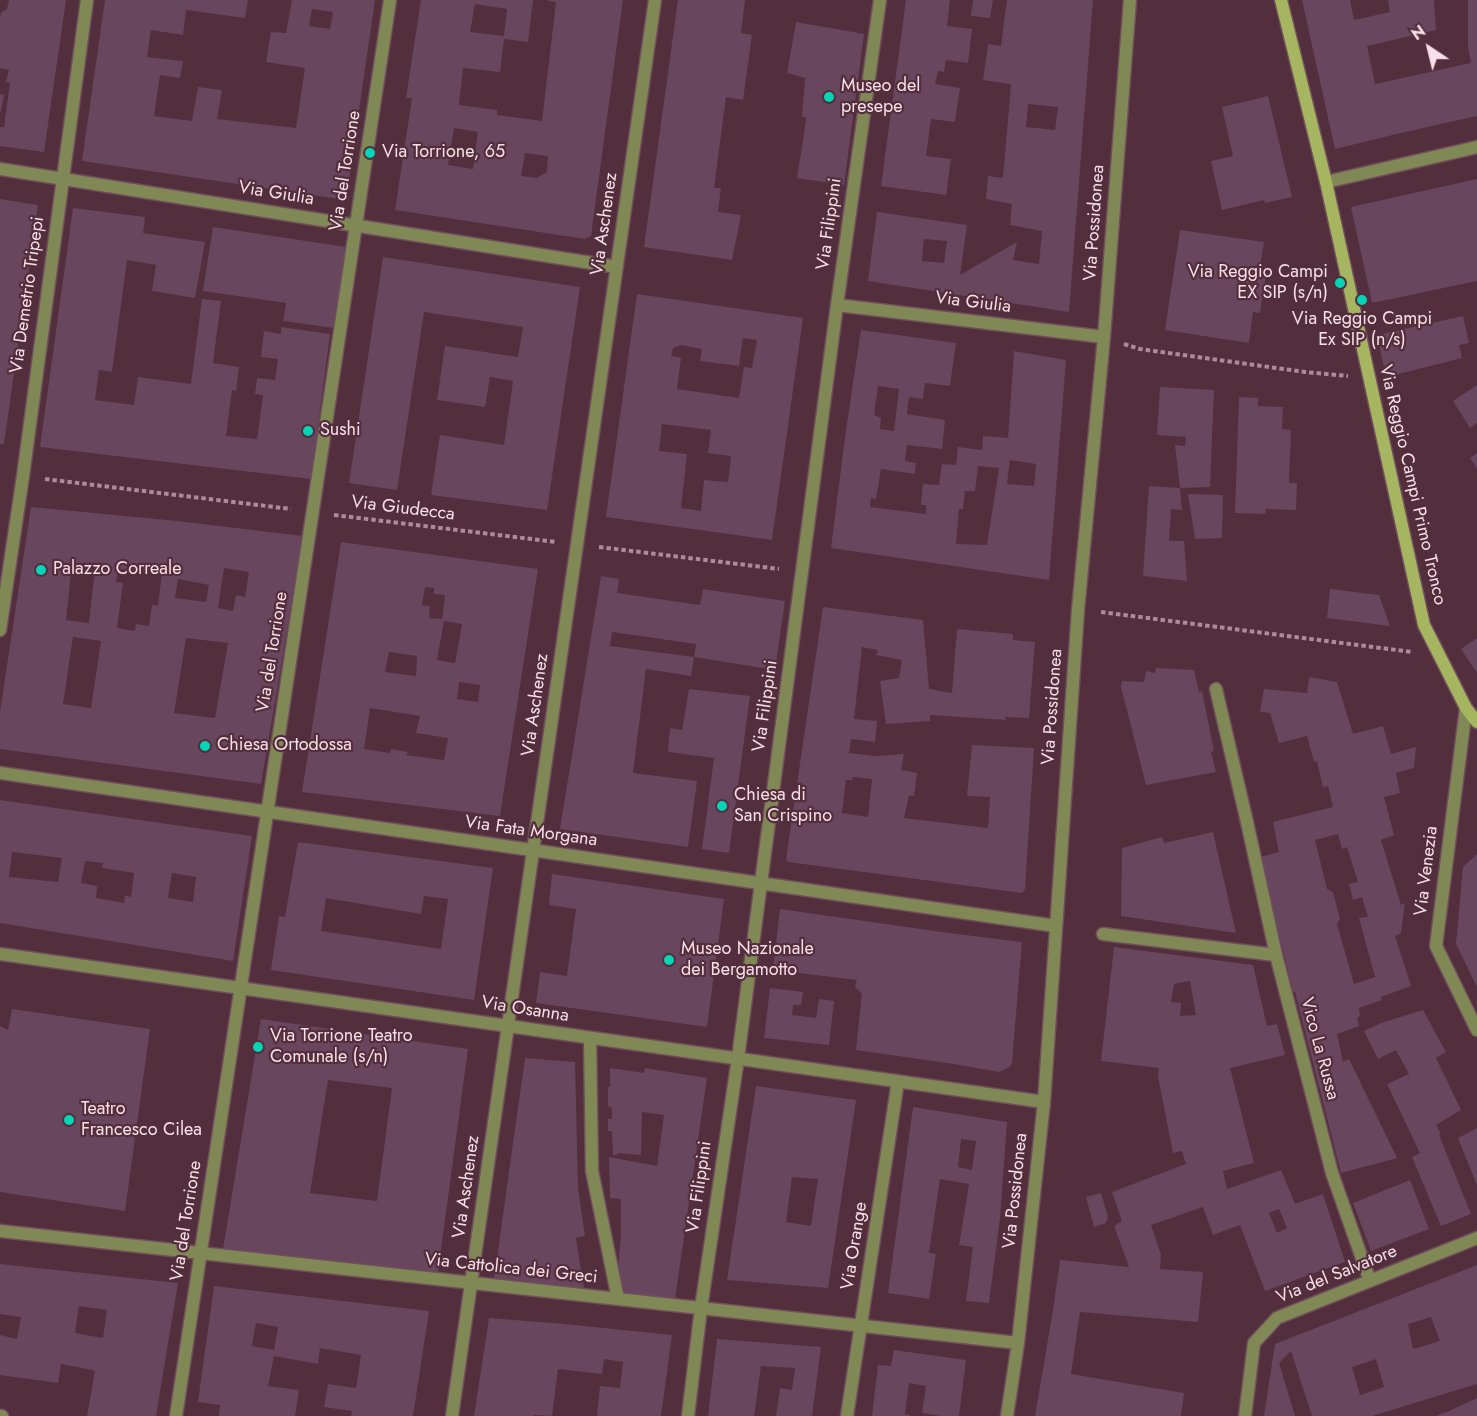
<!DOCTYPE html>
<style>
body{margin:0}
#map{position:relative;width:1477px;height:1416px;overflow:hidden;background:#532e3c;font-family:Jost,sans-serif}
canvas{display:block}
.north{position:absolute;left:1399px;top:18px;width:60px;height:60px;-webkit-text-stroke:4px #532e3c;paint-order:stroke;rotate:325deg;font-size:16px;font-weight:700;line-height:24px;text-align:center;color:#f8dfe7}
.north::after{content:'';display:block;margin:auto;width:21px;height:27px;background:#f8dfe7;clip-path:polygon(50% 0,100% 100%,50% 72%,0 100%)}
</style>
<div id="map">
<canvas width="1477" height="1416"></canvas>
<div class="north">N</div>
</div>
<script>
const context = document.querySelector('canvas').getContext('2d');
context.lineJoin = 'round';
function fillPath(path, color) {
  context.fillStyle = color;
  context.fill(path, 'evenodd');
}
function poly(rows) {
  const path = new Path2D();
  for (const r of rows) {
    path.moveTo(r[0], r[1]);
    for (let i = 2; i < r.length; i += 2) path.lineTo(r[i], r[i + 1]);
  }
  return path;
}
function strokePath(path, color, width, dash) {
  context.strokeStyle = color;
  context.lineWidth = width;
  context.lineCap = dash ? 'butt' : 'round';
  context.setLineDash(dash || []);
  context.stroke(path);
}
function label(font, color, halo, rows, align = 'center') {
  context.font = font + ' Jost,sans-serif';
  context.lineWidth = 4.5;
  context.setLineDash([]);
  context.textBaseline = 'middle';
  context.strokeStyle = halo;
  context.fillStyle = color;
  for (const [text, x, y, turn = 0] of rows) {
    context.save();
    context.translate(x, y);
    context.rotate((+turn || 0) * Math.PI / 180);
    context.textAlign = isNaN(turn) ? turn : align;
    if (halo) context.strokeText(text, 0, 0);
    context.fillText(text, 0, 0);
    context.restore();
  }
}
const building = poly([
 [9,0,66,0,44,152,0,146,0,127,4,127,10,83,6,82,9,70,0,68,0,18,1,13,7,9],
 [105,0,248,0,245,18,186,10,183,35,151,30,147,57,183,61,180,78,160,75,154,116,192,121,198,87,222,90,217,119,296,128,305,68,266,62,271,32,286,33,292,0,375,0,346,200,82,161],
 [312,9,333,12,330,29,309,26],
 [421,0,533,0,528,42,504,39,500,72,463,68,459,105,497,110,497,115,542,121,556,2,548,1,548,0,623,0,591,236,585,239,395,210,412,98,406,98],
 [475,4,507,9,504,36,470,32],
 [454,128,478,132,473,169,448,165],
 [525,153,548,156,547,172,537,178,521,176],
 [678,0,745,0,741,33,752,35,743,100,726,97,714,188,721,188,718,212,741,215,732,260,644,247],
 [906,0,950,0,947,26,972,29,968,63,946,60,944,72,938,71,935,84,960,88,955,122,931,119,926,156,951,159,946,195,881,186],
 [973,0,993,0,990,18,971,16],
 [1007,0,1093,0,1069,312,868,281,877,212,967,225,960,275,1017,242,1013,260,1039,264,1042,231,1010,225,1012,204,986,199,988,176,1003,178,1011,84,983,80,988,44,1001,46],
 [1028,104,1058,107,1055,130,1026,127],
 [924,239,947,241,944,263,922,261],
 [1302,0,1350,0,1354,20,1390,12,1388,0,1434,0,1436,30,1367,46,1375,84,1471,63,1468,46,1468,0,1477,0,1477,116,1401,133,1335,149],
 [796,22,864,34,844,185,797,178,806,121,806,117,802,117,805,78,787,73],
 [0,94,4,95,1,111,0,111],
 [1268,96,1292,197,1265,203,1264,200,1222,210,1211,161,1233,156,1222,107],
 [1477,179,1477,281,1372,303,1351,207],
 [0,199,38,205,4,444,0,444],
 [73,208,145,217,143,233,205,242,195,298,152,291,156,265,127,260,112,372,99,370,95,400,134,405,138,377,191,384,202,299,221,301,213,363,239,367,236,391,232,390,226,436,257,439,263,395,255,394,257,378,275,380,278,359,261,357,264,331,281,334,281,327,330,334,311,479,40,447],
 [213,227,346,247,334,328,283,321,286,303,203,291],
 [1180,230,1264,242,1259,273,1266,274,1260,313,1253,312,1249,343,1165,330],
 [383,257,580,287,547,510,431,495,440,435,504,445,513,381,490,377,485,407,437,400,445,346,518,357,523,327,424,312,397,490,349,483],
 [637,294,803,318,772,540,606,517],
 [743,338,757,340,752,368,744,367,739,398,677,389,681,358,671,356,673,348,681,345,702,349,700,361,739,366],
 [662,424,711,430,708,453,731,456,728,482,704,480,701,511,681,508,687,454,659,451],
 [1463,316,1469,343,1459,345,1462,358,1386,377,1377,335],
 [861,330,956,343,950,386,925,383,923,399,909,397,907,414,945,420,942,449,907,445,905,461,916,463,915,474,881,469,876,499,871,498,870,507,926,514,926,505,921,505,923,484,939,485,942,464,956,465,958,447,982,450,983,436,1008,438,1014,351,1066,360,1049,580,831,548,845,437],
 [878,386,899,389,894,431,880,429,881,418,874,415],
 [1010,460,1036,464,1034,486,1007,484],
 [978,466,999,468,987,545,956,544,959,509,963,509,965,491,975,491],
 [1477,385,1477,423,1470,428,1453,401],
 [1160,387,1214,390,1210,487,1180,488,1175,445,1185,446,1186,437,1157,435],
 [1239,397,1258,398,1258,406,1283,407,1282,429,1291,430,1289,483,1297,483,1296,510,1266,509,1265,514,1235,513],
 [1477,453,1477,468,1470,458],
 [1149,486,1180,488,1182,510,1171,509,1169,541,1184,541,1187,581,1143,576],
 [1188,494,1223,495,1222,538,1195,539],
 [31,507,177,521,303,536,261,784,0,749,0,712],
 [72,564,95,567,89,623,66,620],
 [224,568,249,572,245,597,236,595,233,611,218,608],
 [118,569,162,573,158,606,152,605,149,626,136,624,135,631,117,628,123,583,116,582],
 [178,579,209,585,206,602,175,598],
 [73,637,101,641,91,708,63,704],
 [186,638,228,643,215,718,174,713],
 [341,542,538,569,500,816,302,792],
 [425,587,434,588,434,594,445,595,442,619,429,618,430,606,422,605],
 [444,621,462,624,455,663,437,660],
 [389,652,417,656,416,676,385,672],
 [459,682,480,685,478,702,457,699],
 [370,708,420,716,416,733,448,738,444,760,406,755,408,752,391,749,390,753,364,749],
 [601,576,619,579,617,593,700,605,703,589,785,601,775,670,694,657,696,644,612,632,610,646,694,657,691,676,646,669,633,773,697,781,688,847,560,829],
 [1330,589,1379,595,1390,626,1327,618],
 [823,607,923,620,929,689,952,693,957,629,1013,634,1013,640,1035,642,1029,718,1005,717,1006,720,930,715,930,721,886,724,880,681,899,678,902,660,876,655,878,650,862,647,854,719,877,721,875,742,851,739,849,753,876,756,904,754,901,770,917,773,914,796,909,795,904,818,988,828,990,797,967,796,972,745,1034,748,1025,889,1022,893,788,862,786,859],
 [853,777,872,779,868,817,842,813,846,780,852,780],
 [1477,638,1477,673,1461,649],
 [1156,668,1194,670,1199,692,1202,691,1214,751,1211,752,1216,772,1146,785,1121,687,1122,681,1144,682,1146,671,1155,673],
 [1309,677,1337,682,1353,734,1383,726,1391,754,1416,747,1414,768,1396,773,1400,793,1384,797,1394,835,1381,840,1401,905,1405,903,1401,933,1395,936,1411,986,1381,997,1382,1000,1359,1008,1360,1016,1357,1018,1359,1026,1337,1034,1343,1062,1349,1059,1397,1158,1341,1173,1295,992,1293,992,1260,857,1279,852,1273,822,1333,807,1328,786,1323,787,1317,761,1314,762,1307,736,1279,743,1270,713,1260,712,1264,689,1307,693],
 [1338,834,1342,849,1347,847,1358,882,1349,884,1353,900,1362,897,1368,917,1359,918,1375,977,1354,984,1337,924,1340,919,1333,892,1327,889,1315,840],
 [689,689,750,696,729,853,702,849,714,758,668,752,670,728,682,730],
 [0,800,252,836,233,961,0,923],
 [12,852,62,858,58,882,9,877],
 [85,861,103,863,102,868,134,873,131,897,125,895,124,903,96,898,97,886,81,883],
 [172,873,196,877,193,902,168,898],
 [1213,832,1236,933,1121,916,1122,848,1162,837,1164,843],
 [298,842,493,868,474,1000,271,970,279,916,285,917],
 [424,896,448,899,441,949,321,931,326,898,421,914],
 [1477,854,1477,987,1456,944,1463,867],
 [552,874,724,899,707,1027,536,1003,540,972,567,976,576,909,549,905],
 [780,909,949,933,1022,942,1012,1063,1010,1067,999,1072,954,1064,856,1050,862,994,855,987,857,980,773,970],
 [1114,947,1253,965,1267,1026,1277,1024,1285,1055,1230,1068,1254,1163,1223,1171,1227,1189,1281,1170,1295,1204,1323,1194,1345,1262,1265,1291,1240,1225,1213,1235,1203,1207,1151,1225,1161,1255,1160,1269,1203,1272,1198,1322,1080,1312,1071,1374,1184,1393,1181,1416,1035,1416,1053,1310,1060,1260,1129,1267,1114,1226,1122,1221,1112,1192,1186,1164,1182,1151,1173,1153,1158,1077,1159,1068,1101,1061],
 [1190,981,1196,1015,1180,1016,1181,1003,1171,1002,1174,984],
 [1279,1209,1287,1228,1277,1233,1269,1213],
 [770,988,803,992,801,1005,793,1005,792,1015,816,1018,819,999,834,1001,829,1045,764,1038],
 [12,1009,150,1029,125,1211,0,1192,0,1026,8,1030],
 [1423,1010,1446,1052,1436,1058,1461,1110,1436,1125,1441,1134,1439,1135,1471,1214,1441,1226,1412,1157,1420,1153,1387,1084,1409,1074,1396,1050,1378,1059,1364,1031,1381,1023],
 [261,1019,468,1049,438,1272,223,1249],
 [328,1080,392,1088,377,1201,310,1193],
 [525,1058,575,1062,578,1189,585,1236,576,1238,584,1288,494,1279],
 [610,1068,644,1073,645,1068,707,1078,675,1299,622,1292,618,1268,621,1236,621,1199,610,1198,609,1157,657,1166,664,1115,642,1112,641,1155,619,1153,613,1156,612,1131,608,1131,608,1119,612,1119,612,1108,608,1106,608,1087,610,1087],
 [756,1086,856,1100,828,1288,727,1280],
 [792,1177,818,1179,811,1226,786,1222],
 [913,1107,1007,1122,1000,1218,989,1303,966,1301,973,1247,959,1245,969,1184,940,1179,929,1253,936,1254,929,1299,888,1293],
 [961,1139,976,1141,972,1170,958,1167],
 [1477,1128,1477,1185,1458,1138],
 [1410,1180,1429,1229,1371,1251,1353,1203],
 [1101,1193,1108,1217,1106,1223,1094,1227,1086,1197],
 [0,1264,178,1283,156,1416,87,1416,95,1371,92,1370,61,1364,58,1383,0,1375,0,1335,17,1339,21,1317,0,1314],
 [79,1306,107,1310,103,1338,75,1333],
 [1477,1265,1477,1384,1372,1416,1312,1416,1291,1351,1279,1363,1295,1416,1264,1416,1275,1344],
 [1431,1317,1440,1341,1413,1349,1408,1324],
 [1376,1359,1384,1387,1360,1395,1352,1367],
 [214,1286,429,1311,413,1416,351,1416,352,1411,324,1407,328,1384,356,1388,361,1355,320,1348,318,1364,274,1356,268,1386,299,1390,295,1416,219,1416,220,1405,198,1402],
 [256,1323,278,1327,274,1350,252,1346],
 [489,1318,564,1324,672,1335,661,1416,597,1416,600,1386,620,1388,623,1362,604,1359,602,1374,558,1369,552,1416,534,1415,534,1416,474,1416],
 [717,1339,821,1347,812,1416,776,1416,780,1388,792,1390,795,1368,761,1366,754,1416,708,1416],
 [894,1350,966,1360,959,1416,941,1416,922,1413,926,1386,909,1383,905,1414,910,1415,910,1416,872,1416,878,1365,891,1366],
 [1477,1398,1477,1416,1436,1416,1449,1411]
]);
const path = poly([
 [1124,344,1140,349,1305,372,1348,376],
 [45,479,291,509],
 [334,515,556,542],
 [599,547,779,569],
 [1101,612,1412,652]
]);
const lane = poly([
 [1216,689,1247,822]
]);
const street = poly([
 [0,169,617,267],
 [1326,182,1477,147],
 [837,305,1104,337],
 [0,630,23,476,87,0],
 [1466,708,1436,946,1477,1030],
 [0,773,1056,926],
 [1247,822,1276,955,1332,1173,1370,1281],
 [1103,934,1276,955],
 [0,954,1044,1102],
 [590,1038,592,1171,618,1299],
 [0,1231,1018,1343],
 [0,1416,2,1416],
 [176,1416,390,0],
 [452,1416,655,0],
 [688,1416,701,1308,738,1058,837,305,880,0],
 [847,1416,898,1081],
 [1007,1416,1018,1343,1044,1102,1078,610,1104,337,1130,0],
 [1245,1416,1254,1343,1277,1318,1477,1238]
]);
const secondary = poly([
 [1281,0,1326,182,1424,625,1466,708,1477,722]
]);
const markers = [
 [829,97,6,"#03d5b6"],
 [370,153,6,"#03d5b6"],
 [1340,283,6,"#03d5b6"],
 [1362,300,6,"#03d5b6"],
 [308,431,6,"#03d5b6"],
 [41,570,6,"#03d5b6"],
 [205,746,6,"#03d5b6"],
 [722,806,6,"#03d5b6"],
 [669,960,6,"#03d5b6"],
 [258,1047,6,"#03d5b6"],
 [69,1120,6,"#03d5b6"]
];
const poiNames = [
 ["Museo del",841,87],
 ["presepe",841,108],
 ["Via Torrione, 65",382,153],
 ["Via Reggio Campi",1328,273,"right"],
 ["EX SIP (s/n)",1328,294,"right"],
 ["Via Reggio Campi",1362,320,"center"],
 ["Ex SIP (n/s)",1362,341,"center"],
 ["Sushi",320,431],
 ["Palazzo Correale",53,570],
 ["Chiesa Ortodossa",217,746],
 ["Chiesa di",734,796],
 ["San Crispino",734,817],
 ["Museo Nazionale",681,950],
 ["dei Bergamotto",681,971],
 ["Via Torrione Teatro",270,1037],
 ["Comunale (s/n)",270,1058],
 ["Teatro",81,1110],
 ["Francesco Cilea",81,1131]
];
const streetNames = [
 ["Via del Torrione",346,171,-81],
 ["Via Giulia",276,194,9],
 ["Via Possidonea",1095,223,-86],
 ["Via Aschenez",605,224,-82],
 ["Via Filippini",830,224,-82],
 ["Via Demetrio Tripepi",28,295,-82],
 ["Via Giulia",973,303,7],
 ["Via Reggio Campi Primo Tronco",1412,485,77],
 ["Via Giudecca",403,509,7],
 ["Via del Torrione",273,652,-81],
 ["Via Aschenez",536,705,-82],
 ["Via Filippini",766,706,-82],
 ["Via Possidonea",1053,707,-86],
 ["Via Fata Morgana",531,832,8],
 ["Via Venezia",1427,871,-83],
 ["Via Osanna",525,1010,9],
 ["Vico La Russa",1319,1049,75],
 ["Via Aschenez",467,1187,-82],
 ["Via Filippini",700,1187,-82],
 ["Via Possidonea",1016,1191,-84],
 ["Via del Torrione",187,1221,-81],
 ["Via Orange",855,1246,-81],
 ["Via Cattolica dei Greci",511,1269,6],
 ["Via del Salvatore",1337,1275,-22]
];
fillPath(building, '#68465e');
strokePath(lane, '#714e5b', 15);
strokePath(street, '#714e5b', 15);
strokePath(secondary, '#714e5b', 15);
strokePath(path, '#ab8c97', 4, [4.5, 3]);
strokePath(lane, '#808955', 12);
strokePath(street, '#808955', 12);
strokePath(secondary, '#a6b55f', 12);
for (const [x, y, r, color] of markers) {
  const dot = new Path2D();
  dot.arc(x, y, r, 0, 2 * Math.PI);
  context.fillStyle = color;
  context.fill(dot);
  strokePath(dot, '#532e3c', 2);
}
label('18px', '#f8dfe7', '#532e3c', poiNames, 'left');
label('18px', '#f8dfe7', '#532e3c', streetNames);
</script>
